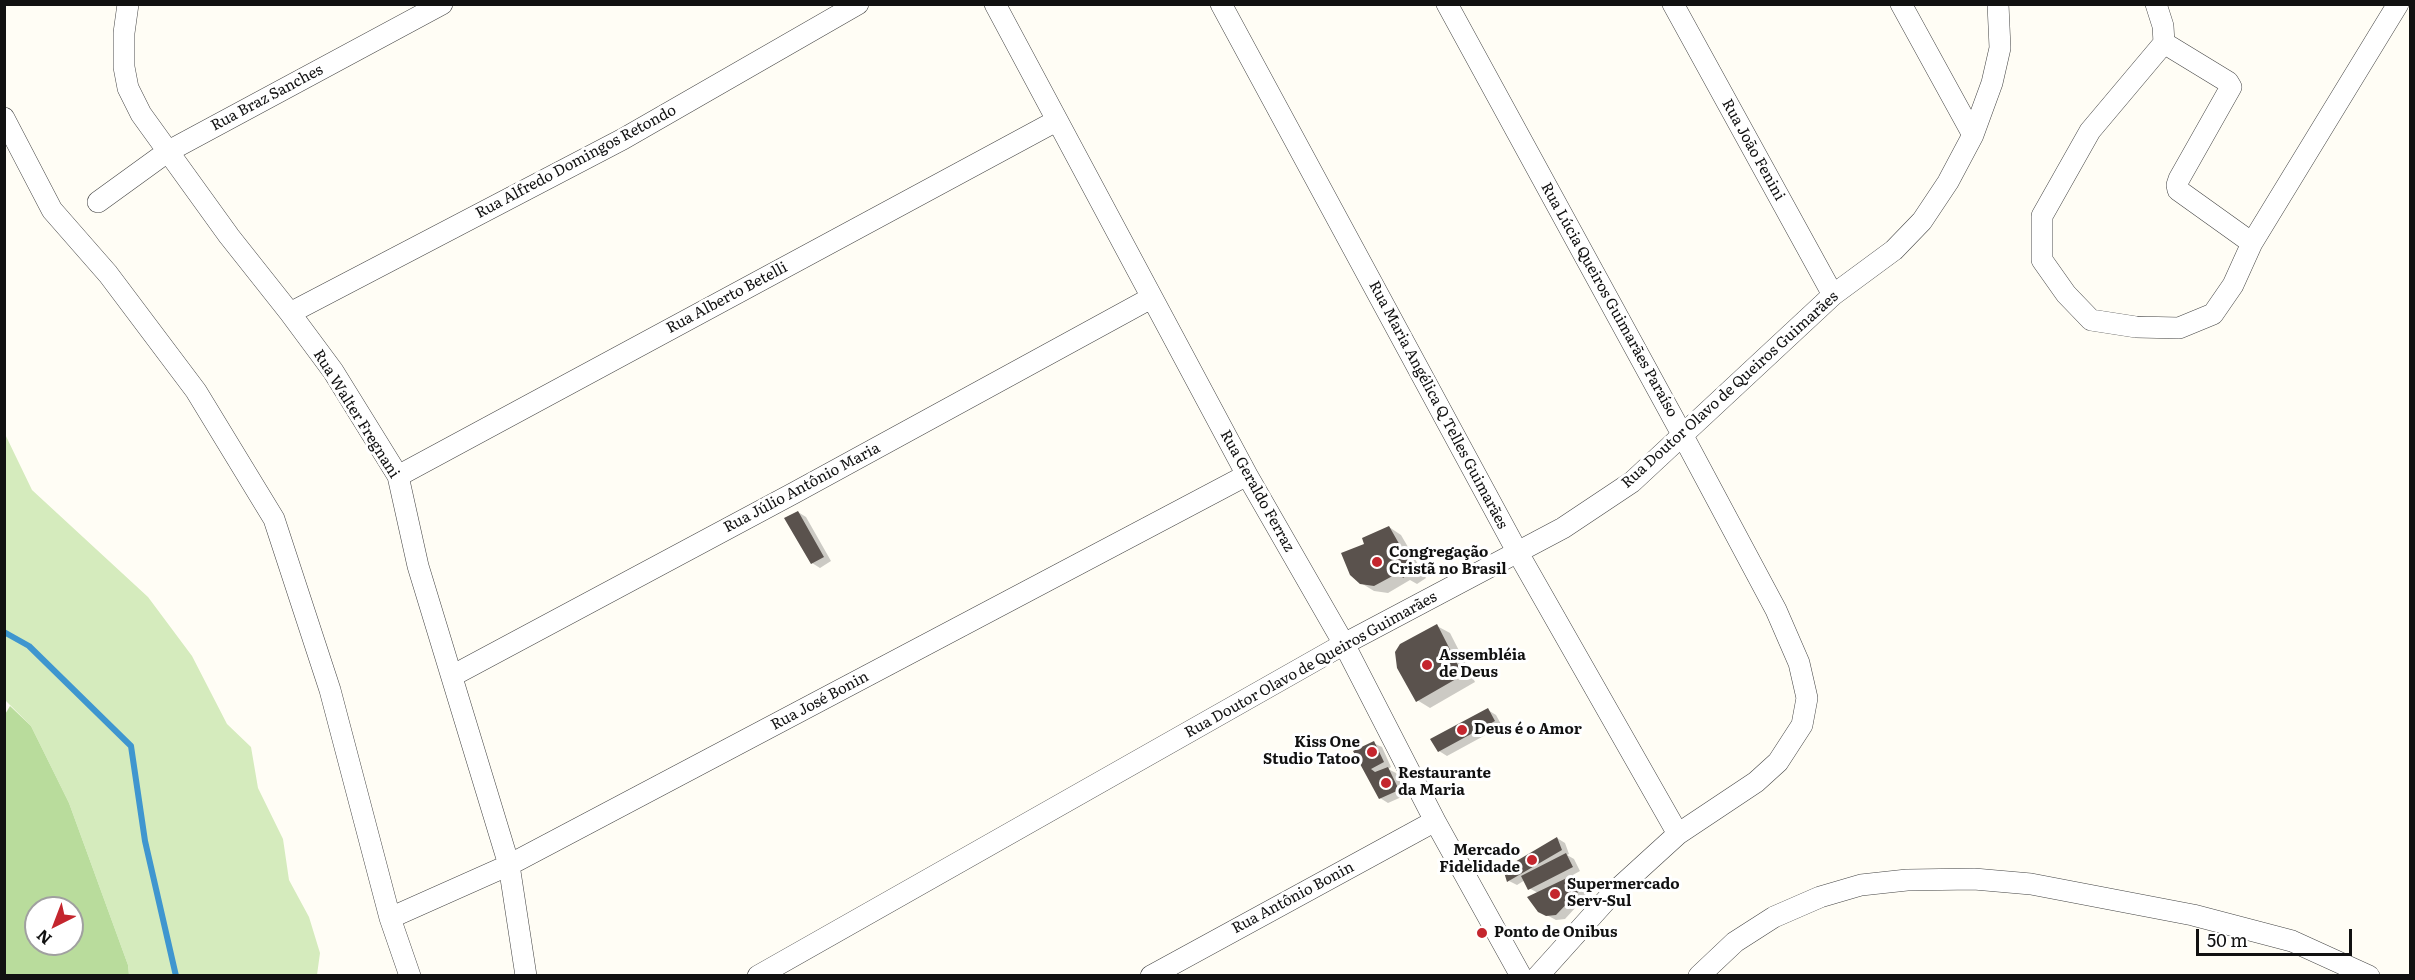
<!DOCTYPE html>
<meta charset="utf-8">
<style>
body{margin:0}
#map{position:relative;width:2415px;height:980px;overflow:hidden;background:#fffdf5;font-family:Literata,serif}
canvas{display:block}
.frame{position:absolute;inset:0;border:6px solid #111;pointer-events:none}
.north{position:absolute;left:24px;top:896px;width:60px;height:60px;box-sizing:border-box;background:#fff;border:2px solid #a0a0a0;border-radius:50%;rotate:222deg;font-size:16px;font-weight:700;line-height:24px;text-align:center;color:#111}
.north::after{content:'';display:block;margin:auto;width:21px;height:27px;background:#c4262e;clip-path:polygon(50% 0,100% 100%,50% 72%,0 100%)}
.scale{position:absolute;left:2196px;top:929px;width:156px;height:27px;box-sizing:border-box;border:3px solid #111;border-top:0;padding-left:8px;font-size:18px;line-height:21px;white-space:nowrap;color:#111;-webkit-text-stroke:4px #fff;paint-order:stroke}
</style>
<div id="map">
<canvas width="2415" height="980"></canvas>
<div class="frame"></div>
<div class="north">N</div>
<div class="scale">50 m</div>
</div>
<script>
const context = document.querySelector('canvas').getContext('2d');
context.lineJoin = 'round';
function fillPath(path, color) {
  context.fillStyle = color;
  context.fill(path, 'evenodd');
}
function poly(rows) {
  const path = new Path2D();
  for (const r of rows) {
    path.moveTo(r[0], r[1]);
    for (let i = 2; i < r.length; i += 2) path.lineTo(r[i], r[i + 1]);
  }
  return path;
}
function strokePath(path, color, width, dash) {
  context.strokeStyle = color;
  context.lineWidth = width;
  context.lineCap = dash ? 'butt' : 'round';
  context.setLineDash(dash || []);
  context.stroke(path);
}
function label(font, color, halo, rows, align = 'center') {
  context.font = font + ' Literata,serif';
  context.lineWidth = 6;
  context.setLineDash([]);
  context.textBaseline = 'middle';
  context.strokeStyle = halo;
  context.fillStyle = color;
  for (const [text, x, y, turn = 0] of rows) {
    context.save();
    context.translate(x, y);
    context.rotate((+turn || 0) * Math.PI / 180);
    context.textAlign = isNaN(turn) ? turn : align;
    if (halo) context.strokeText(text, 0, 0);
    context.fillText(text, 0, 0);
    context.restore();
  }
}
const green = poly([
 [4,432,32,490,148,597,192,656,227,724,251,747,258,788,283,839,289,880,309,917,320,953,317,975,129,975,128,965,69,803,31,726,5,700]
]);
const forest = poly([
 [10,706,31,726,69,803,128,965,129,975,5,975,4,716],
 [36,908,72,908,72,944,36,944]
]);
const shadow = poly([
 [798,512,806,517,831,561,820,568,812,563],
 [1389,527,1401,535,1426,578,1417,584,1410,580,1388,593,1374,591,1361,583,1366,545],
 [1437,626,1450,633,1475,682,1430,708,1417,700],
 [1488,710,1496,715,1502,726,1447,756,1439,751],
 [1373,743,1382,747,1391,767,1388,769,1396,773,1406,795,1388,803,1380,798,1355,752],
 [1557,838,1565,843,1569,854,1567,855,1574,859,1580,871,1571,876,1581,881,1587,895,1565,919,1556,920,1539,911,1538,893,1529,888,1525,880,1517,885,1509,881]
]);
const stream = poly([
 [4,632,29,646,131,746,145,841,176,976]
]);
const building = poly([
 [798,511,824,557,811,564,784,518],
 [1389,526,1414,570,1403,578,1400,572,1374,586,1360,584,1350,575,1341,553,1364,544,1362,538],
 [1437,624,1463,675,1416,702,1397,668,1395,652,1400,644],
 [1488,708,1495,721,1438,752,1430,739],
 [1374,741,1384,762,1371,769,1375,772,1388,767,1399,790,1379,799,1353,751],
 [1557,837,1562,850,1507,882,1503,869],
 [1566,853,1573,867,1528,890,1521,876],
 [1573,875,1580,890,1556,915,1546,916,1538,912,1527,897]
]);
const minor = poly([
 [128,4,124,33,124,67,128,88,141,114,229,236,290,313,333,371,398,476,418,566,509,865,526,976],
 [995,4,1247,475,1344,644,1435,821,1521,976],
 [1221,4,1518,553,1678,834],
 [1447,4,1683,436,1776,610,1799,663,1807,698,1802,725,1778,762,1756,782,1678,834,1610,896,1538,976],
 [1673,4,1833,295],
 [1901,4,1973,135],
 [2156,4,2163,26,2164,43,2228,82,2231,87,2179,179,2177,185,2178,190,2252,243],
 [2164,43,2090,131,2042,216,2042,260,2066,294,2091,320,2136,327,2179,328,2213,314,2233,285,2252,243,2398,4],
 [4,118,52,210,108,274,196,391,274,519,330,690,390,918,410,976],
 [98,202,167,152,442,4],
 [290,313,623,139,858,4],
 [398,476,1056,121],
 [452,676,794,493,1151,298],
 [390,918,509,865,1247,475],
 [758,976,1344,644,1563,528,1632,482,1833,295,1894,250,1922,221,1948,182,1973,135,1992,83,2000,48,1998,4],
 [1151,976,1435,821],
 [1699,976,1735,942,1774,917,1820,897,1861,885,1907,880,1974,879,2031,884,2193,915,2292,941,2369,976]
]);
const markers = [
 [1377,562,6,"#c4262e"],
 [1427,665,6,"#c4262e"],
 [1462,730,6,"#c4262e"],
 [1372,752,6,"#c4262e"],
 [1386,783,6,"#c4262e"],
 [1532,860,6,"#c4262e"],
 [1555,894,6,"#c4262e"],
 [1482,933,6,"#c4262e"]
];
const streetNames = [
 ["Rua Braz Sanches",267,98,-28],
 ["Rua João Fenini",1753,150,61],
 ["Rua Alfredo Domingos Retondo",576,162,-28],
 ["Rua Alberto Betelli",727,298,-28],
 ["Rua Lúcia Queiros Guimarães Paraíso",1609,300,61],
 ["Rua Doutor Olavo de Queiros Guimarães",1730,390,-42],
 ["Rua Maria Angélica Q Telles Guimarães",1438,405,62],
 ["Rua Walter Fregnani",356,414,58],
 ["Rua Júlio Antônio Maria",802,488,-28],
 ["Rua Geraldo Ferraz",1257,491,61],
 ["Rua Doutor Olavo de Queiros Guimarães",1311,665,-29],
 ["Rua José Bonin",820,701,-28],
 ["Rua Antônio Bonin",1293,898,-28]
];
const poiNames = [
 ["Congregação",1389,553],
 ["Cristã no Brasil",1389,570],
 ["Assembléia",1439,656],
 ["de Deus",1439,673],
 ["Deus é o Amor",1474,730],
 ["Kiss One",1360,743,"right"],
 ["Studio Tatoo",1360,760,"right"],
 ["Restaurante",1398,774],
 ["da Maria",1398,791],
 ["Mercado",1520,851,"right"],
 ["Fidelidade",1520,868,"right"],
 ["Supermercado",1567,885],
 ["Serv-Sul",1567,902],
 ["Ponto de Onibus",1494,933]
];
fillPath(green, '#d5ebbd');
fillPath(forest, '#b9dc9c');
fillPath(shadow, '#0003');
strokePath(stream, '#3f96cf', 6);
fillPath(building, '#5a524d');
strokePath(minor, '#444', 22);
strokePath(minor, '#fff', 21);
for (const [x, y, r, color] of markers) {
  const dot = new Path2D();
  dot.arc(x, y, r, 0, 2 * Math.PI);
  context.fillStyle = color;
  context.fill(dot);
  strokePath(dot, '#fff', 2);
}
label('15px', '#111', '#fff', streetNames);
label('bold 15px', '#111', '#fff', poiNames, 'left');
</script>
